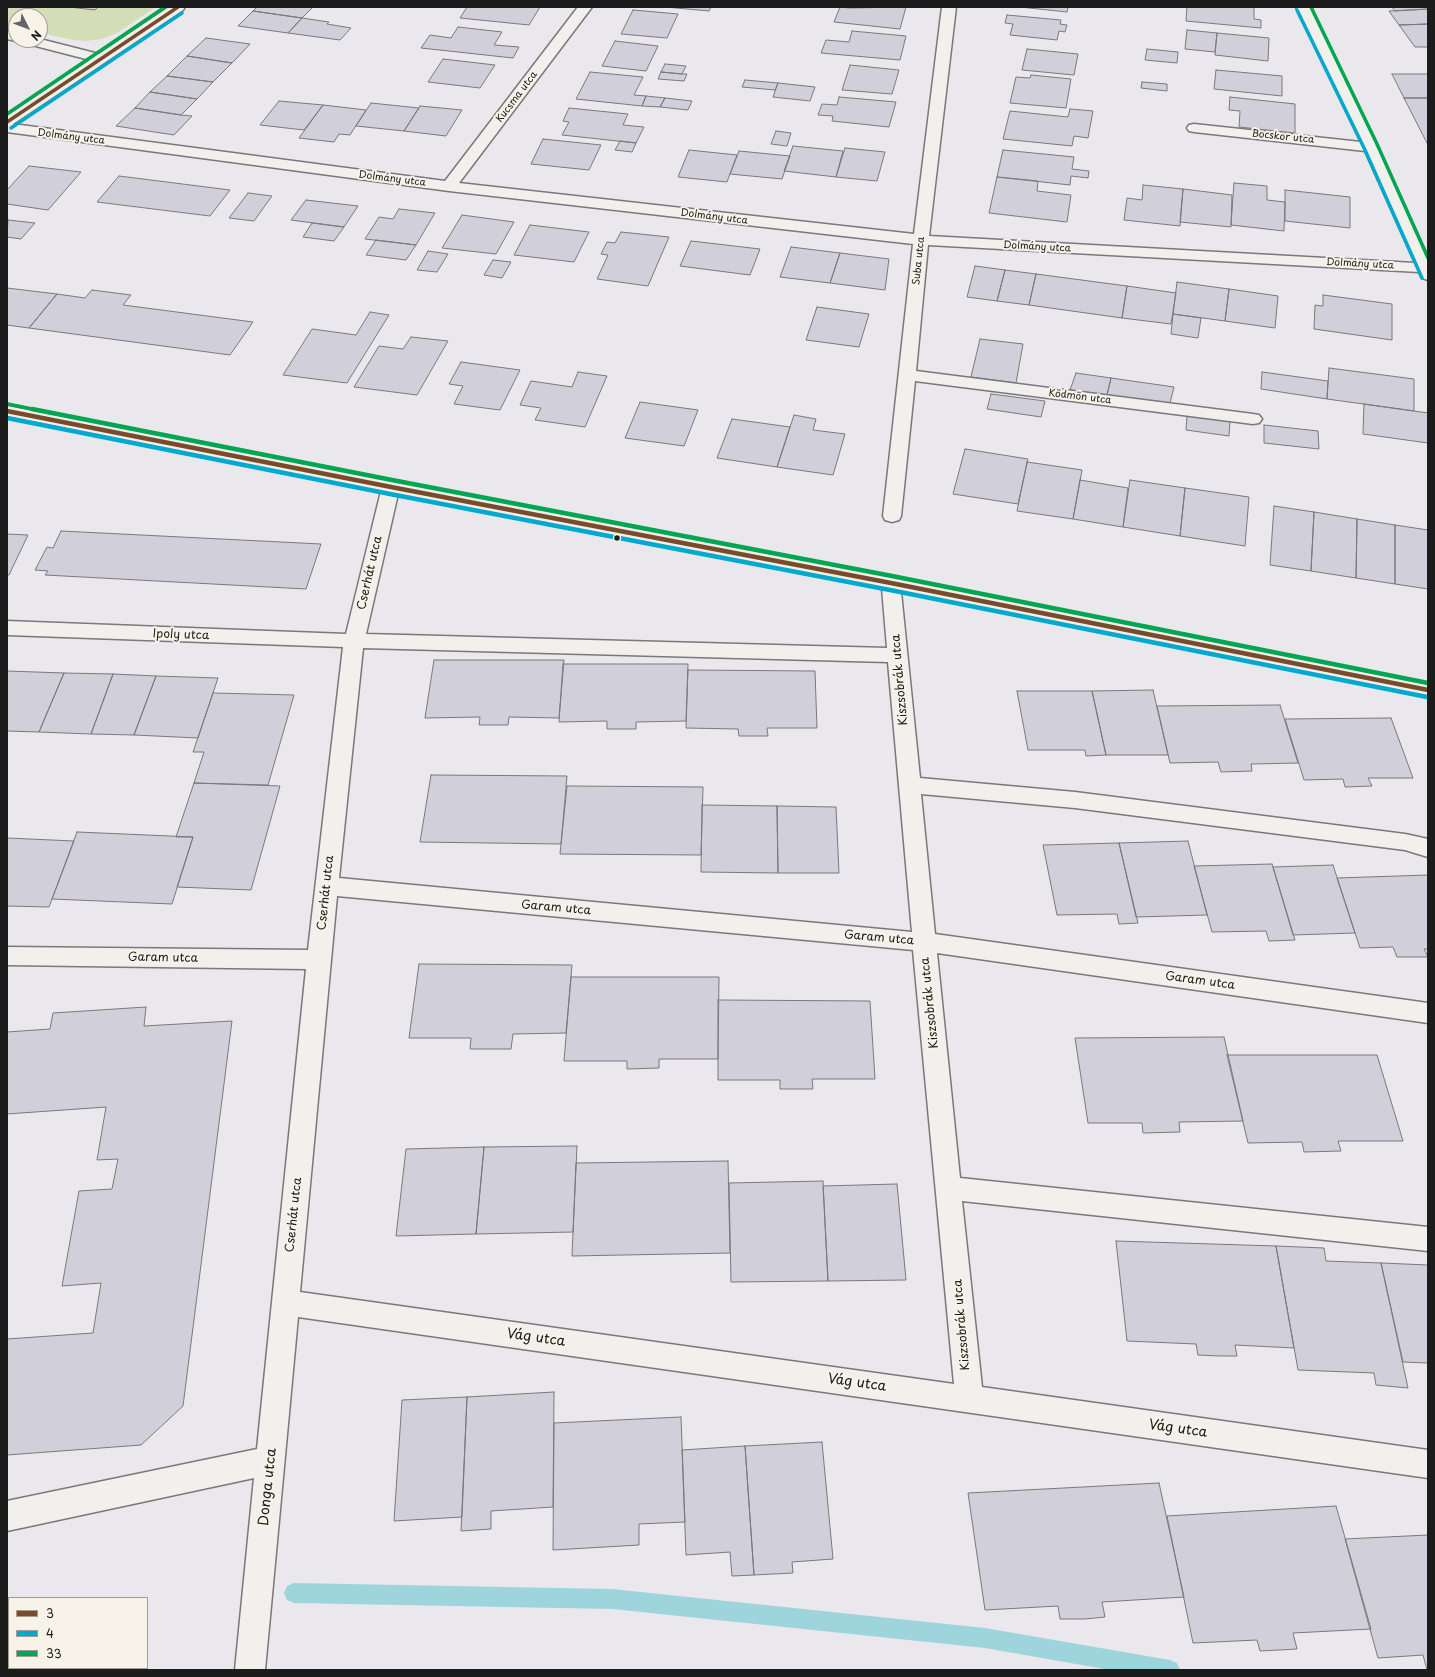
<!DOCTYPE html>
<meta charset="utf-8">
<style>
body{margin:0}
#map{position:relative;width:1435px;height:1677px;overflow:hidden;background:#eae8ec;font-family:"Playpen Sans",sans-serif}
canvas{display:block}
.frame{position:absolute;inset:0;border:8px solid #1c1c1c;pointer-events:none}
.legend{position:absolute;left:8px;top:1597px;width:140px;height:72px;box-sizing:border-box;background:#f7f3e8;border:1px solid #9f9d96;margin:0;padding:5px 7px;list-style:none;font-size:12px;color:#1c1c1c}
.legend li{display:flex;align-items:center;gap:8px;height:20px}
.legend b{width:20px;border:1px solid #9f9d96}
.north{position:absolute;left:8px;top:8px;width:40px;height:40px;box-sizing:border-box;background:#f7f3e8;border:1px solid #9f9d96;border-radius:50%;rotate:132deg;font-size:11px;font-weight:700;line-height:16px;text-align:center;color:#1c1c1c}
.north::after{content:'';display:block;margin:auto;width:14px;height:18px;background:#646365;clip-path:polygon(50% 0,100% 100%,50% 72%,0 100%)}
</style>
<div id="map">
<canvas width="1435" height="1677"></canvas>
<div class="frame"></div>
<ul class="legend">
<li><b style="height:5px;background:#7a4b2a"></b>3</li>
<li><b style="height:5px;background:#00a9ce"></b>4</li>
<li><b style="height:5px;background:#00a651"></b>33</li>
</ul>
<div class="north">N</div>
</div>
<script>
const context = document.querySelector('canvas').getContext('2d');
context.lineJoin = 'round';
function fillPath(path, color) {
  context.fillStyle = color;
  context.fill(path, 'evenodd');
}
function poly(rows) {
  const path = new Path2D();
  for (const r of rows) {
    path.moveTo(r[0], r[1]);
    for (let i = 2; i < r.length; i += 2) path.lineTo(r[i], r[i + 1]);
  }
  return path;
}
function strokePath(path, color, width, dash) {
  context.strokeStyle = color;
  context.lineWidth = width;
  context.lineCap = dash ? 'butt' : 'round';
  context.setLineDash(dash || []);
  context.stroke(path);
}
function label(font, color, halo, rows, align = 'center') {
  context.font = font + ' "Playpen Sans",sans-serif';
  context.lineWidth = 4;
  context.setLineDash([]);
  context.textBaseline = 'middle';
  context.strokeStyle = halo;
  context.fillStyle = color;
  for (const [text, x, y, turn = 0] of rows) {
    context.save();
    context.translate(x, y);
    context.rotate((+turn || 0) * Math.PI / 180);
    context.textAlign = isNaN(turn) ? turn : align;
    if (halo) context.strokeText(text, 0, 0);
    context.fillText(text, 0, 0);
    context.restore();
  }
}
const green = poly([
 [7,7,156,7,117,33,102,39,86,41,73,40,40,33,40,16,16,16,16,28,7,27]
]);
const stream = poly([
 [294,1583,612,1589,985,1628,1170,1660,1177,1663,1180,1670,1110,1670,985,1648,612,1609,294,1603,287,1600,284,1593,287,1586,294,1583]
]);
const building = poly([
 [69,7,98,7,95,10,69,7],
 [257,7,313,7,302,18,253,11,257,7],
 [467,7,540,7,529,25,460,18,467,7],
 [665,7,711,7,709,11,665,7],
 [840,7,849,8,906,7,900,29,834,22,840,7],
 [1020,7,1068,7,1067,12,1020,7],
 [1187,7,1254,7,1254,19,1261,20,1261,28,1186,21,1187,7],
 [1392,7,1428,7,1428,9,1395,11,1392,7],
 [1428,9,1428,24,1399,25,1389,11,1428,9],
 [633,10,678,14,667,38,621,34,633,10],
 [253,11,302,18,288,33,238,26,253,11],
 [1007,15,1061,20,1060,24,1067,25,1065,32,1059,31,1057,40,1010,35,1013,24,1005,23,1007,15],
 [302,18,329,22,327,24,351,28,340,40,288,33,302,18],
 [1428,24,1428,47,1415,47,1399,25,1428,24],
 [458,27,502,32,494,45,519,47,513,58,421,48,430,35,451,38,458,27],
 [1187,30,1217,33,1215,52,1185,49,1187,30],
 [852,31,906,36,900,60,821,53,826,40,849,42,852,31],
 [1217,33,1269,38,1268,61,1215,55,1217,33],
 [206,38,250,44,232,63,187,56,206,38],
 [615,41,658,46,646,71,602,66,615,41],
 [1027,49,1078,54,1074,75,1022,70,1027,49],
 [1147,49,1178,52,1177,63,1145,60,1147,49],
 [187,56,232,63,213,82,167,76,187,56],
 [443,59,495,65,480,88,428,82,443,59],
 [665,64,686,66,682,74,661,72,665,64],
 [850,65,899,70,892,94,842,90,850,65],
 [1216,70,1282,76,1282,96,1214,89,1216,70],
 [590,72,643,77,634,95,646,96,642,106,576,99,590,72],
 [661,72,682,74,687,74,684,81,658,79,661,72],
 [1392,74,1428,74,1428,98,1404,98,1392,74],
 [1031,75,1071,79,1066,108,1010,103,1016,77,1030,78,1031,75],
 [167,76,213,82,197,99,150,92,167,76],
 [745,80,778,83,775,90,742,87,745,80],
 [1142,82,1167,84,1167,91,1141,88,1142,82],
 [778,83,815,87,810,101,773,97,778,83],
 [150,92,197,99,181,115,135,108,150,92],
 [646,96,665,98,660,107,642,106,646,96],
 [839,97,896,102,889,127,832,121,833,116,818,115,822,104,837,105,839,97],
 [1230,97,1295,104,1295,133,1239,127,1240,111,1229,110,1230,97],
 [665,98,692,101,688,110,660,107,665,98],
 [1404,98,1428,98,1428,145,1404,98],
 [279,101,323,105,304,130,260,125,279,101],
 [371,103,419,108,404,131,356,126,371,103],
 [323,105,366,110,350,135,339,134,334,142,299,138,323,105],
 [420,106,462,110,446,136,404,131,420,106],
 [135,108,181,115,192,116,174,135,116,126,135,108],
 [569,108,628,114,623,125,644,127,636,143,562,135,569,122,563,121,569,108],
 [1070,109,1093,111,1088,138,1074,136,1072,146,1003,139,1010,111,1068,117,1070,109],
 [776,131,791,133,787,146,771,144,776,131],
 [543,139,601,145,589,170,531,164,543,139],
 [620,141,636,143,632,152,615,150,620,141],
 [793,146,843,151,836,177,784,171,793,146],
 [845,148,885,152,877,181,836,177,845,148],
 [689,150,737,155,727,182,678,177,689,150],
 [1003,150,1074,157,1072,169,1089,171,1088,178,1071,176,1070,185,997,177,1003,150],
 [739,151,790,156,782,179,730,174,739,151],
 [29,166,81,172,48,210,7,204,7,190,29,166],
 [119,176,230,190,210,216,97,202,119,176],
 [997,177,1038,181,1037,191,1071,195,1067,222,989,213,997,177],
 [1234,183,1267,186,1267,200,1285,202,1284,231,1231,225,1234,183],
 [1143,185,1183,189,1180,226,1124,220,1127,198,1142,200,1143,185],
 [1183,189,1232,195,1231,227,1180,222,1183,189],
 [1285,190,1350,197,1350,228,1285,221,1285,190],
 [248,193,272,196,254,221,229,218,248,193],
 [306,200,358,206,344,227,291,220,306,200],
 [399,209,435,213,416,245,365,239,379,217,393,219,399,209],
 [462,215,514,222,496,254,442,248,462,215],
 [8,220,35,223,21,239,7,237,8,220],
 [312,223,344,227,334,241,303,237,312,223],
 [530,225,589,232,574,262,514,255,530,225],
 [621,232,669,237,648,286,597,279,608,255,601,254,607,242,615,243,621,232],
 [376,240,416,245,406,260,366,255,376,240],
 [691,241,760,249,750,275,680,266,691,241],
 [791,247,840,253,830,283,780,277,791,247],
 [428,251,448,254,437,272,417,270,428,251],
 [840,253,889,259,885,290,830,283,840,253],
 [493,260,511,262,502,278,484,275,493,260],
 [975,266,1005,270,997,301,967,297,975,266],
 [1005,270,1036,274,1029,305,997,301,1005,270],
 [1036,274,1127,286,1122,318,1029,305,1036,274],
 [1177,282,1229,289,1225,321,1173,314,1177,282],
 [1127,286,1176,293,1171,324,1122,318,1127,286],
 [7,288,57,294,29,328,7,325,7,288],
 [1229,289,1278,296,1275,328,1225,321,1229,289],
 [92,290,131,295,123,305,253,322,230,355,29,328,57,294,85,298,92,290],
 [1323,295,1392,304,1392,340,1314,329,1315,305,1323,306,1323,295],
 [817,307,869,314,859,347,806,340,817,307],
 [370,312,389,315,347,383,283,375,312,329,356,335,370,312],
 [1173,314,1201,318,1198,338,1171,334,1173,314],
 [411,337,448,341,417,395,354,387,379,346,403,349,411,337],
 [980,339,1023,344,1016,383,971,377,980,339],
 [461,362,520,370,500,410,454,404,463,386,449,384,461,362],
 [1329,368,1414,379,1414,411,1327,399,1329,368],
 [578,372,607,376,585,427,535,420,541,408,520,405,531,381,572,387,578,372],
 [1262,372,1328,381,1327,399,1261,389,1262,372],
 [1076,373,1111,378,1107,395,1070,390,1076,373],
 [1111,378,1174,387,1170,403,1107,395,1111,378],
 [991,394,1045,401,1041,417,987,409,991,394],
 [640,402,698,410,684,446,625,438,640,402],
 [1364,404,1428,413,1428,443,1363,434,1364,404],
 [794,415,816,419,813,430,845,434,833,475,777,467,794,415],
 [1187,416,1230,421,1229,436,1186,430,1187,416],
 [732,419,790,427,777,467,717,458,732,419],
 [1264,425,1318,431,1319,449,1264,443,1264,425],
 [965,449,1028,459,1018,504,953,494,965,449],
 [1027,462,1082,470,1073,519,1017,511,1027,462],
 [1080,480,1128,488,1123,527,1073,519,1080,480],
 [1130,480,1185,488,1180,536,1123,527,1130,480],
 [1185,488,1249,497,1245,546,1180,536,1185,488],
 [1274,506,1314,512,1311,571,1270,565,1274,506],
 [1314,512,1357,519,1356,578,1311,571,1314,512],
 [1357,519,1395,525,1395,584,1356,578,1357,519],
 [1395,525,1428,530,1428,589,1395,584,1395,525],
 [61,531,321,544,306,589,45,575,48,571,35,570,47,547,53,548,61,531],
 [7,534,28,535,9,575,7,575,7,534],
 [434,660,564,660,559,718,509,717,508,725,479,725,480,717,425,718,434,660],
 [563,664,688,664,686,721,636,722,636,729,607,729,607,721,559,722,563,664],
 [688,670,815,671,817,728,767,728,768,736,739,736,738,729,686,728,688,670],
 [7,671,64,673,39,732,7,731,7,671],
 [64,673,113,674,91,734,39,732,64,673],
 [113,674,156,676,134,735,91,734,113,674],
 [156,676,218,678,198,738,134,735,156,676],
 [1153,690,1168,755,1106,755,1092,691,1153,690],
 [1017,691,1092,691,1106,755,1086,756,1085,750,1028,750,1017,691],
 [213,693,294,695,268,785,194,783,204,752,193,752,213,693],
 [1280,705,1298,763,1251,764,1252,771,1221,772,1218,762,1170,763,1157,706,1280,705],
 [1391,718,1413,778,1368,778,1372,786,1345,787,1343,779,1304,780,1285,719,1391,718],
 [431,775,567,776,561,844,420,842,431,775],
 [194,783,280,786,251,890,177,887,193,837,176,837,194,783],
 [567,786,703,787,701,855,560,854,567,786],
 [702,805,777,806,778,873,701,872,702,805],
 [777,806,836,807,839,873,778,873,777,806],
 [77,832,193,837,172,904,52,899,77,832],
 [7,838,74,841,49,907,7,906,7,838],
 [1188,841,1207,915,1136,917,1119,843,1188,841],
 [1119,843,1138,923,1119,924,1117,914,1057,915,1043,845,1119,843],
 [1272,864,1295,940,1269,941,1266,931,1212,932,1194,866,1272,864],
 [1333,865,1355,933,1293,935,1273,867,1333,865],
 [1428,875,1428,949,1424,949,1428,957,1397,957,1393,947,1360,948,1337,878,1428,875],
 [419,964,572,965,566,1033,513,1034,511,1049,470,1049,471,1038,409,1038,419,964],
 [571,977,719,977,718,1059,659,1059,659,1068,627,1069,627,1061,564,1061,571,977],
 [718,1000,870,1001,875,1079,812,1079,813,1089,780,1089,780,1080,718,1080,718,1000],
 [146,1007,144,1026,232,1021,183,1406,141,1445,7,1455,7,1339,93,1333,101,1283,62,1286,79,1191,112,1189,118,1159,97,1160,106,1107,7,1114,7,1032,50,1029,53,1013,146,1007],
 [1224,1037,1243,1121,1179,1122,1180,1132,1143,1133,1142,1123,1088,1123,1075,1038,1224,1037],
 [1227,1055,1377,1055,1403,1141,1338,1141,1341,1151,1304,1152,1302,1142,1248,1143,1227,1055],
 [577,1146,573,1232,476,1234,484,1147,577,1146],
 [484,1147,476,1234,396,1236,406,1149,484,1147],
 [728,1161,730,1253,572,1256,576,1163,728,1161],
 [823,1181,828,1281,731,1282,729,1183,823,1181],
 [897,1184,906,1280,828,1281,823,1186,897,1184],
 [1116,1241,1276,1246,1294,1348,1235,1345,1237,1356,1220,1356,1198,1355,1196,1344,1127,1341,1116,1241],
 [1276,1246,1324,1248,1326,1261,1381,1263,1408,1388,1376,1385,1374,1373,1298,1370,1276,1246],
 [1381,1263,1428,1265,1428,1363,1403,1362,1381,1263],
 [554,1392,553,1507,491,1511,491,1529,461,1531,467,1397,554,1392],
 [467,1397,462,1517,394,1521,402,1400,467,1397],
 [681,1417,685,1522,639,1524,639,1545,553,1550,554,1423,681,1417],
 [822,1442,833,1559,792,1562,793,1573,754,1575,745,1446,822,1442],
 [745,1446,754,1575,732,1576,730,1552,686,1555,682,1450,745,1446],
 [1159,1483,1184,1597,1102,1602,1105,1617,1085,1619,1060,1619,1058,1606,985,1610,968,1493,1159,1483],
 [1336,1506,1371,1629,1293,1633,1297,1649,1279,1650,1260,1651,1257,1640,1193,1643,1167,1516,1336,1506],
 [1428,1535,1428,1670,1427,1670,1423,1655,1378,1658,1345,1539,1428,1535],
 [16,1668,138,1668,138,1670,10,1670,16,1668]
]);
const minor = poly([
 [169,7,185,7,183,10,13,124,445,181,578,7,592,7,459,183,914,234,942,7,956,7,929,236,1415,263,1365,151,1194,132,1189,131,1187,128,1189,125,1194,124,1361,142,1296,7,1310,7,1378,147,1428,257,1428,280,1422,278,1419,272,928,245,916,371,1253,414,1259,415,1262,419,1259,423,1253,424,915,381,901,516,899,520,892,522,885,520,883,516,913,244,449,191,7,132,7,116,90,60,24,43,22,40,40,40,40,39,99,54,169,7],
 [7,31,16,33,16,40,20,40,16,41,7,39,7,31],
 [7,406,391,481,891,577,1428,683,1428,697,901,592,920,778,1075,792,1405,834,1428,839,1428,857,1405,850,1075,808,921,794,935,934,1428,1003,1428,1023,937,953,960,1178,1428,1227,1428,1251,962,1201,982,1387,1428,1450,1428,1478,298,1317,265,1670,235,1670,254,1478,7,1531,7,1501,257,1449,306,969,7,965,7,947,308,950,343,647,7,635,7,621,346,634,381,491,7,416,7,406],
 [398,494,882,588,887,648,366,634,398,494],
 [363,648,888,662,912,932,339,878,363,648],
 [337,896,913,950,954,1384,300,1292,337,896]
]);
const bus1Far1 = poly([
 [7,122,178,7]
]);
const bus1 = poly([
 [7,411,391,487,891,583,1428,690]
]);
const bus2Far1 = poly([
 [1297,10,1365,150,1422,278],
 [11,128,182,13]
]);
const bus2 = poly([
 [7,418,390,494,890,590,1427,697]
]);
const bus3Far1 = poly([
 [1311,7,1377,144,1428,258],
 [7,114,165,7],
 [8,404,37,410]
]);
const bus3 = poly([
 [32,409,392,480,892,576,1428,683]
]);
const markers = [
 [617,538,3.5,"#1c1c1c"]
];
const farStreetnames = [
 ["Kucsma utca",517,97,-53],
 ["Dolmány utca",71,137,7],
 ["Bocskor utca",1283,137,6],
 ["Dolmány utca",392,179,7],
 ["Dolmány utca",714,217,7],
 ["Dolmány utca",1037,247,3],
 ["Suba utca",919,261,-84],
 ["Dolmány utca",1360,264,3],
 ["Ködmön utca",1080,397,7]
];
const streetNames = [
 ["Cserhát utca",370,573,-77],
 ["Ipoly utca",181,635,2],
 ["Kiszsobrák utca",900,680,-95],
 ["Cserhát utca",326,893,-84],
 ["Garam utca",556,908,5],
 ["Garam utca",879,938,5],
 ["Garam utca",163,958,1],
 ["Garam utca",1200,981,8],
 ["Kiszsobrák utca",930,1003,-96],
 ["Cserhát utca",294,1215,-84],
 ["Kiszsobrák utca",962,1325,-95]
];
const nearStreetnames = [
 ["Vág utca",536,1338,8],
 ["Vág utca",857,1383,8],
 ["Vág utca",1178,1429,8],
 ["Donga utca",268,1487,-84]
];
fillPath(green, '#d3deb7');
fillPath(stream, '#9ed5dd');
fillPath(building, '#d1d0da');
strokePath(building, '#79787a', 1);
strokePath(minor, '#79787a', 3);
fillPath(minor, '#f1f0ed');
strokePath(bus1Far1, '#7a4b2a', 3.5);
strokePath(bus1, '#7a4b2a', 4.5);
strokePath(bus2Far1, '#00a9ce', 3.5);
strokePath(bus2, '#00a9ce', 4.5);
strokePath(bus3Far1, '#00a651', 3.5);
strokePath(bus3, '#00a651', 4.5);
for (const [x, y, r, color] of markers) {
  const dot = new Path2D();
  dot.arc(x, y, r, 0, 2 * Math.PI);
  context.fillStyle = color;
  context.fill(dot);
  strokePath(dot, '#f7f3e8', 1.5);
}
label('10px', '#1c1c1c', '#f7f3e8', farStreetnames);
label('12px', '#1c1c1c', '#f7f3e8', streetNames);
label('14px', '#1c1c1c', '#f7f3e8', nearStreetnames);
</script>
